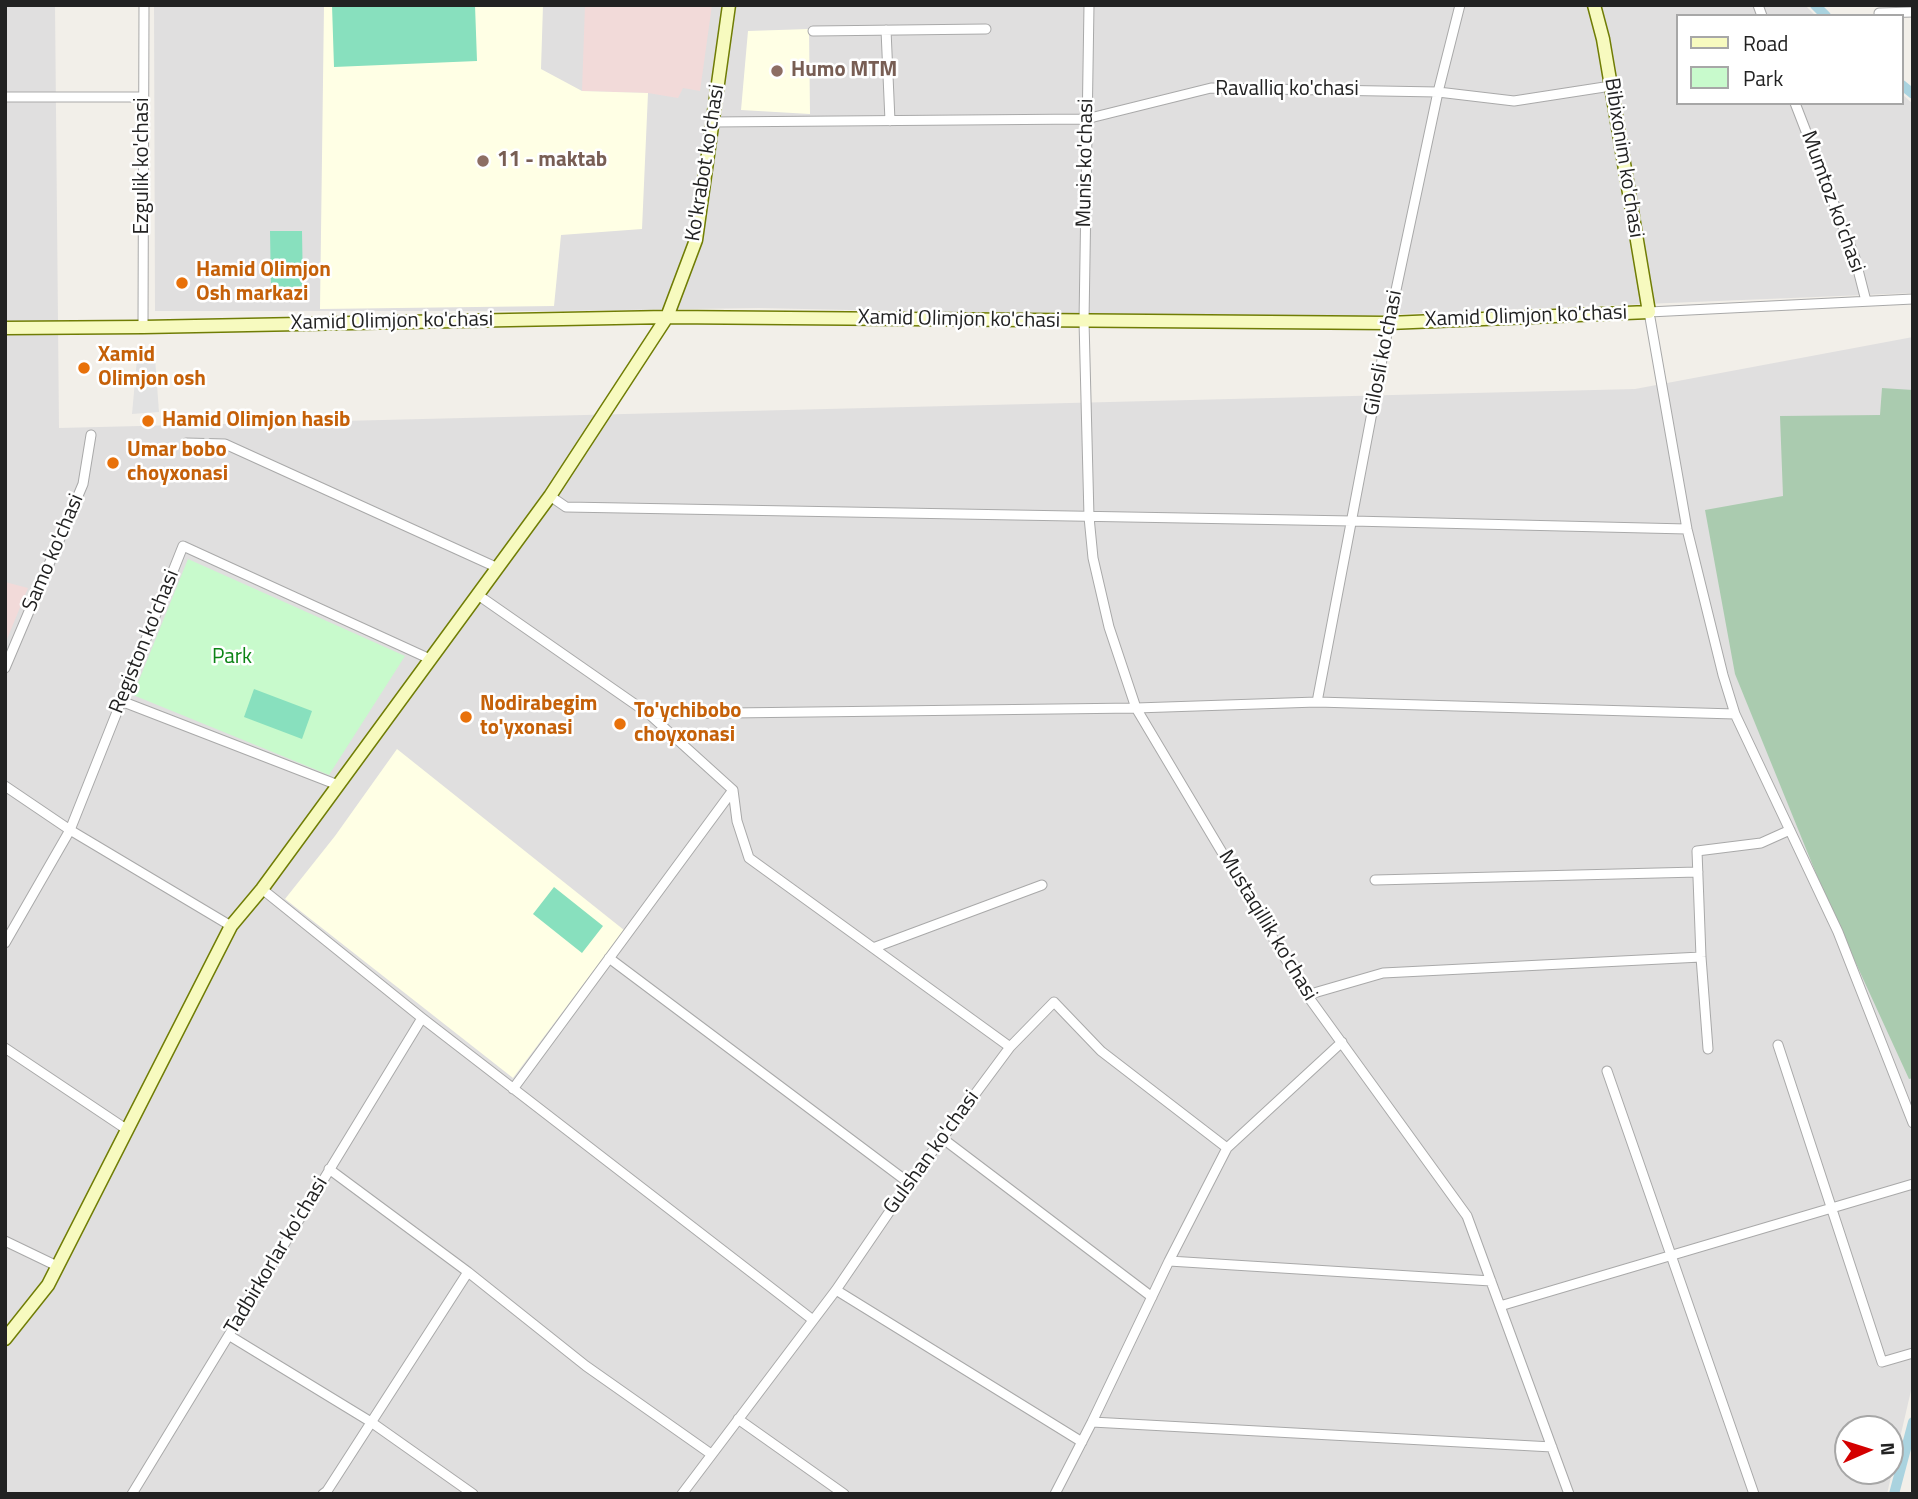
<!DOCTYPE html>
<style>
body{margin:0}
#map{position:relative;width:1918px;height:1499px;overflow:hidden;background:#f2efe9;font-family:"Titillium Web",sans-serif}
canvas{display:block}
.frame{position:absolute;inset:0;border:7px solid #222;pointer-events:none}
.legend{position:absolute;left:1676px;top:14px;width:228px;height:91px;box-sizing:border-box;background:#fff;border:2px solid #a7a7a7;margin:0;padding:9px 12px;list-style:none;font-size:21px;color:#222}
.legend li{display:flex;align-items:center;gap:14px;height:35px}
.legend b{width:35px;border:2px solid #a7a7a7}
.north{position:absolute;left:1834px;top:1415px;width:70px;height:70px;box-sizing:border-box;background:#fff;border:2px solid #a7a7a7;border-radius:50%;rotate:87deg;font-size:19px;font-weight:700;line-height:28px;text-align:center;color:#222}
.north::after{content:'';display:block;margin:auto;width:24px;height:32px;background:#d40000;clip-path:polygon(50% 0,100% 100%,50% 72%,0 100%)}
</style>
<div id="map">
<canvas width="1918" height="1499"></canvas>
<div class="frame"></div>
<ul class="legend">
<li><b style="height:9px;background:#f7fabf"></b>Road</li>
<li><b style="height:19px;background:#c8facc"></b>Park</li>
</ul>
<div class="north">N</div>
</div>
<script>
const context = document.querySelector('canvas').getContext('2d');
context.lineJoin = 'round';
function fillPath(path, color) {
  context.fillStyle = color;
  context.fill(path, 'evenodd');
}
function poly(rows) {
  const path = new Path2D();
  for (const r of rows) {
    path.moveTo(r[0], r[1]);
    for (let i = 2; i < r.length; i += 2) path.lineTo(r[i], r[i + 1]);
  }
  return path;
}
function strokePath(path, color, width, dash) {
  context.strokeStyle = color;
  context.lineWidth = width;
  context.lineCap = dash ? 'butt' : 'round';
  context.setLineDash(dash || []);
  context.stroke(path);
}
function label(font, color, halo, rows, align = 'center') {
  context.font = font + ' "Titillium Web",sans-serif';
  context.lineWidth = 5;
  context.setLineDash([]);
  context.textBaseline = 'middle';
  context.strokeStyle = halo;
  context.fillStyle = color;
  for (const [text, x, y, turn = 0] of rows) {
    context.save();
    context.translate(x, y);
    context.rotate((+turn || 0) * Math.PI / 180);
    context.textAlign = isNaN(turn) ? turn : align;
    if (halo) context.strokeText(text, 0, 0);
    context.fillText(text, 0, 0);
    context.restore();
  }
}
const residential = poly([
 [5,5,55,5,59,428,1635,389,1913,337,1913,1382,1887,1494,5,1494],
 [1848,1429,1890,1429,1890,1471,1848,1471],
 [154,5,1805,5,1816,16,1678,16,1678,103,1902,103,1902,94,1913,104,1913,293,1328,317,1030,314,759,308,557,311,155,311]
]);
const commercial = poly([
 [585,5,712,5,700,91,683,88,678,98,648,93,582,91],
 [5,582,28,588,5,644]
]);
const education = poly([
 [324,5,543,5,541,69,582,91,648,93,642,229,561,235,554,306,320,309],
 [809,29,810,114,741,110,748,31],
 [397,749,624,930,513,1078,285,899,335,836]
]);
const cemetery = poly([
 [1882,388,1913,390,1913,1078,1909,1079,1826,898,1735,674,1705,510,1783,496,1780,416,1880,415]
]);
const park = poly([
 [188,559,405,656,329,775,133,695]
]);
const pitch = poly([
 [332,5,475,5,477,61,334,67],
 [270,231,302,231,303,290,271,290],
 [254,689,312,711,302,739,244,717],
 [554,887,603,926,582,953,533,914]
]);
const parking = poly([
 [155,358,159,412,132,414,137,359]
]);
const canal = poly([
 [1815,5,1826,16],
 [1902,85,1913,94],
 [1894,1494,1913,1422]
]);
const street = poly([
 [1089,5,1084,321,1089,517,1093,558,1109,627,1136,708,1307,995,1467,1216,1569,1494],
 [1758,5,1762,16],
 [1879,13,1913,12],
 [886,30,890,121],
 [813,31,986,29],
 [5,97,142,97],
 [1795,103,1855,258,1866,301],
 [712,122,1086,119,1211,88,1438,92,1514,101,1611,86],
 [1913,299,1649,312,1687,529,1723,675,1735,714,1838,932,1913,1123],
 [143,327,144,5],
 [186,443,225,444,498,568],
 [550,496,566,507,1352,521,1687,529],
 [478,595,649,714,1136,708,1317,702,1735,714],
 [5,668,83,484,91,435],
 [121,701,338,785],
 [1317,702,1389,323,1438,92,1460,5],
 [649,714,733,790,737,821,749,858,1010,1047],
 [5,786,70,830,231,926],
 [1375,880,1698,872],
 [262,889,422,1018,813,1320],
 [5,943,70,830,183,546,430,659],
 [873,948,1042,885],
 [609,958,909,1183],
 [1307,995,1383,973,1701,957],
 [1778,1045,1882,1362,1913,1353],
 [5,1048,126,1129],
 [1708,1049,1701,957,1697,851,1761,843,1790,830],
 [1607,1071,1754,1494],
 [513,1089,733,790],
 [942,1138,1152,1297],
 [329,1169,468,1272,586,1366,711,1454],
 [5,1241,57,1266],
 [1169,1261,1491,1281],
 [836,1290,1082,1442],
 [1500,1306,1913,1184],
 [230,1336,371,1422,473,1494],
 [738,1419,844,1494],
 [1092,1422,1552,1447],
 [132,1494,422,1018],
 [323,1494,327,1491,468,1272],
 [682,1494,836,1290,909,1183,1010,1047,1054,1002,1101,1051,1227,1148],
 [1055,1494,1092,1422,1169,1261,1227,1148,1342,1042]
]);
const secondary = poly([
 [5,328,143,327,667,317,1389,323,1649,312,1611,86,1603,39,1594,5],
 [5,1339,48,1285,231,926,262,889,550,496,667,317,696,240,729,5]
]);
const markers = [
 [777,71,7,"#8d6e63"],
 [483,161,7,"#8d6e63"],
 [182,283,7,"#e8710a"],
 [84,368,7,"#e8710a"],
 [148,421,7,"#e8710a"],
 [113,463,7,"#e8710a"],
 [466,717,7,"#e8710a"],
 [620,724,7,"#e8710a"]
];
const educationNames = [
 ["Humo MTM",791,71],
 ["11 - maktab",497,161]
];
const streetNames = [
 ["Ravalliq ko'chasi",1287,90],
 ["Bibixonim ko'chasi",1623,158,81],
 ["Ko'krabot ko'chasi",706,163,-81],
 ["Munis ko'chasi",1086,163,-89],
 ["Ezgulik ko'chasi",143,166,-90],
 ["Mumtoz ko'chasi",1832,202,70],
 ["Xamid Olimjon ko'chasi",1526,317,-2],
 ["Xamid Olimjon ko'chasi",959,320,1],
 ["Xamid Olimjon ko'chasi",392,322,-1],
 ["Gilosli ko'chasi",1384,353,-79],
 ["Samo ko'chasi",54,553,-67],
 ["Registon ko'chasi",145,642,-68],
 ["Mustaqillik ko'chasi",1267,926,59],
 ["Gulshan ko'chasi",932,1153,-54],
 ["Tadbirkorlar ko'chasi",277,1256,-59]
];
const foodNames = [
 ["Hamid Olimjon",196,271],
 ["Osh markazi",196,295],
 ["Xamid",98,356],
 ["Olimjon osh",98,380],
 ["Hamid Olimjon hasib",162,421],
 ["Umar bobo",127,451],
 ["choyxonasi",127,475],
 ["Nodirabegim",480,705],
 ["to'yxonasi",480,729],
 ["To'ychibobo",634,712],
 ["choyxonasi",634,736]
];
const parkNames = [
 ["Park",232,658]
];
fillPath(residential, '#e0dfdf');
fillPath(commercial, '#f2dad9');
fillPath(education, '#ffffe5');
fillPath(cemetery, '#aacbaf');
fillPath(park, '#c8facc');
fillPath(pitch, '#88e0be');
fillPath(parking, '#e2e2e2');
strokePath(canal, '#aad3df', 10);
strokePath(street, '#a9a9a9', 11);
strokePath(secondary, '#707d05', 15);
strokePath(street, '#fff', 9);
strokePath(secondary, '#f7fabf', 12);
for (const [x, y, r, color] of markers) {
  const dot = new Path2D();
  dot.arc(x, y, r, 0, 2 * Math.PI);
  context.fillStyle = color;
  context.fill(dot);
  strokePath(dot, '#fff', 2.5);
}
label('bold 21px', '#785e54', '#fff', educationNames, 'left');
label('21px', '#222', '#fff', streetNames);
label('bold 21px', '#c56008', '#fff', foodNames, 'left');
label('21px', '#0c8416', '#fff', parkNames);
</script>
